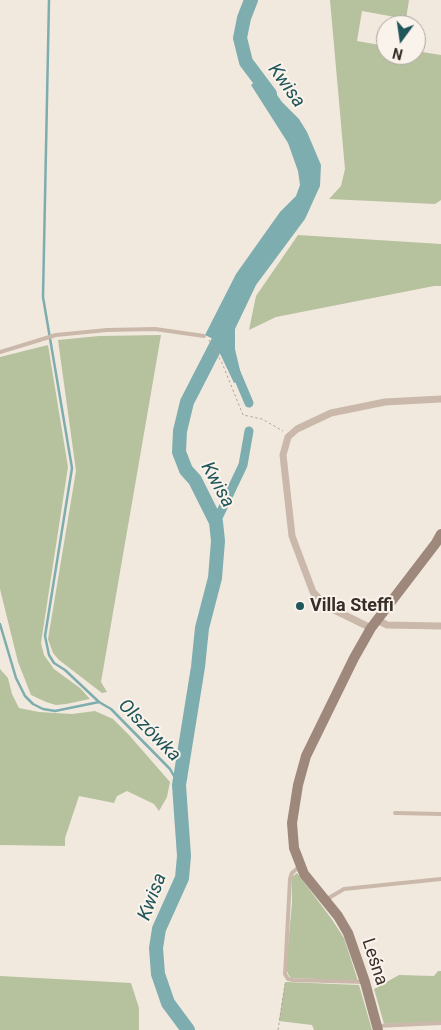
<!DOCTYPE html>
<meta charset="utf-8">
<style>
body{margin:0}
#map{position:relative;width:441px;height:1030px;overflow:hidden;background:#f2e9de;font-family:Roboto,sans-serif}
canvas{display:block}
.north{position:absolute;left:376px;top:15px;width:50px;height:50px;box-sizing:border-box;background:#faf3eb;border:1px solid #aca49d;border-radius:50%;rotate:194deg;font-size:14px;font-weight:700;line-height:20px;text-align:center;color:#382e29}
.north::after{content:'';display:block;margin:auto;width:18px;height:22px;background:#205559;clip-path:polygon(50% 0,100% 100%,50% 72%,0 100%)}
</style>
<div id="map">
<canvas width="441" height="1030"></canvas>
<div class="north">N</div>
</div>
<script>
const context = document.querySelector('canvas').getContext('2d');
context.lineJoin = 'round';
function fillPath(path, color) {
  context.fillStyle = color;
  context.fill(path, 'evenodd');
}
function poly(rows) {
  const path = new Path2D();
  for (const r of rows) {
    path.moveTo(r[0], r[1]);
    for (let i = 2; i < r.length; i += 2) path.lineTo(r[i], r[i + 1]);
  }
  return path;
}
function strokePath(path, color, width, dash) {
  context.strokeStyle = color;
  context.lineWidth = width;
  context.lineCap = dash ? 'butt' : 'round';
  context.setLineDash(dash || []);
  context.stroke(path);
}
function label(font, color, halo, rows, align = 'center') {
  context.font = font + ' Roboto,sans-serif';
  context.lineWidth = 4;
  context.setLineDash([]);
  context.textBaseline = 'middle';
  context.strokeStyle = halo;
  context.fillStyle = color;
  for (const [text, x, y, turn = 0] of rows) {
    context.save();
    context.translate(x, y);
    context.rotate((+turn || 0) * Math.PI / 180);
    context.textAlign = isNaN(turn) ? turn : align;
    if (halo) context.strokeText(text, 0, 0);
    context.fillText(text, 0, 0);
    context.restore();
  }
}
const green = poly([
 [330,0,409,0,406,19,362,11,357,41,386,46,386,55,416,55,416,51,441,55,441,200,435,204,329,199,341,186,345,169],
 [298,235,441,244,441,286,434,286,276,317,249,330,256,296],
 [161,335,101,682,107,692,102,693,59,660,53,653,48,639,76,471,58,340,99,336],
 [48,345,68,467,41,643,44,655,54,669,80,688,90,699,66,704,56,705,46,702,31,695,18,662,0,589,0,357],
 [0,669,8,678,12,694,19,708,39,712,72,714,95,711,113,719,129,735,170,782,167,797,159,811,154,804,127,791,117,796,114,803,79,796,65,838,65,846,0,845],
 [297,873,331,918,344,938,358,981,295,978,291,978,288,974,286,967,292,903,292,877],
 [438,971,441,971,441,1022,384,1024,374,989,399,975,434,976],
 [0,976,131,983,139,1008,139,1030,0,1030],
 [285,982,359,985,372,1030,314,1030,312,1025,279,1021]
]);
const water = poly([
 [263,75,282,102,299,119,307,132,321,165,320,186,305,219,256,285,235,329,235,349,242,379,234,383,213,339,205,335,236,274,280,212,296,196,300,185,298,171,288,143,251,85]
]);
const stream = poly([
 [49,0,43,297,72,468,45,636,49,655,54,663,65,670,99,702],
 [0,624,16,678,25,696,33,704,43,709,55,711,99,702,111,709,170,769,179,785]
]);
const canal = poly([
 [235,370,249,403],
 [216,522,243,465,249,431]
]);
const river = poly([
 [251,0,244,18,240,38,246,62,270,94],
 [188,1030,168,1003,158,974,156,948,159,929,182,878,184,856,179,785,198,667,202,628,215,578,218,541,216,522,195,480,186,470,179,452,180,431,187,402,224,330]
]);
const path = poly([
 [209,340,222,363,243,415,262,419,283,431],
 [278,1030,285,984]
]);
const lane = poly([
 [0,352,56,335,107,330,155,329,204,336],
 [395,813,441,814],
 [300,866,292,873,290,879,285,974,288,979,293,980,365,982],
 [327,899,344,889,441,879],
 [377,1026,441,1023]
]);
const street = poly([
 [377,620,387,625,441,626],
 [371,628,326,606,313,592,292,536,283,455,288,437,297,429,331,413,385,402,441,399]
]);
const secondary = poly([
 [378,1030,365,982,348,933,338,916,304,874,294,848,292,823,298,785,306,756,354,658,371,628,436,543,441,534]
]);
const markers = [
 [300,606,5,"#205559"]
];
const poiNames = [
 ["Villa Steffi",310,606]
];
const streetNames = [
 ["Leśna",374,962,72]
];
const waterNames = [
 ["Kwisa",286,86,54],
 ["Kwisa",217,485,61],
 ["Olszówka",149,731,45],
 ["Kwisa",153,897,-69]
];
fillPath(green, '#b6c19e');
fillPath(water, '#7eadaf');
strokePath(stream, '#7eadaf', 2.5);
strokePath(canal, '#7eadaf', 9);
strokePath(river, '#7eadaf', 14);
strokePath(path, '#b6a394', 1, [2.5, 2.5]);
strokePath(lane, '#cab9aa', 4);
strokePath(street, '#cab9aa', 7);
strokePath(secondary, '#9e887b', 10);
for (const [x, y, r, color] of markers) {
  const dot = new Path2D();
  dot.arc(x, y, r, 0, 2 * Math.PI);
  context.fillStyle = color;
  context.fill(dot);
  strokePath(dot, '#faf3eb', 2);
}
label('bold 18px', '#382e29', '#faf3eb', poiNames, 'left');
label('18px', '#382e29', '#faf3eb', streetNames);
label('italic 19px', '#205559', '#faf3eb', waterNames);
</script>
